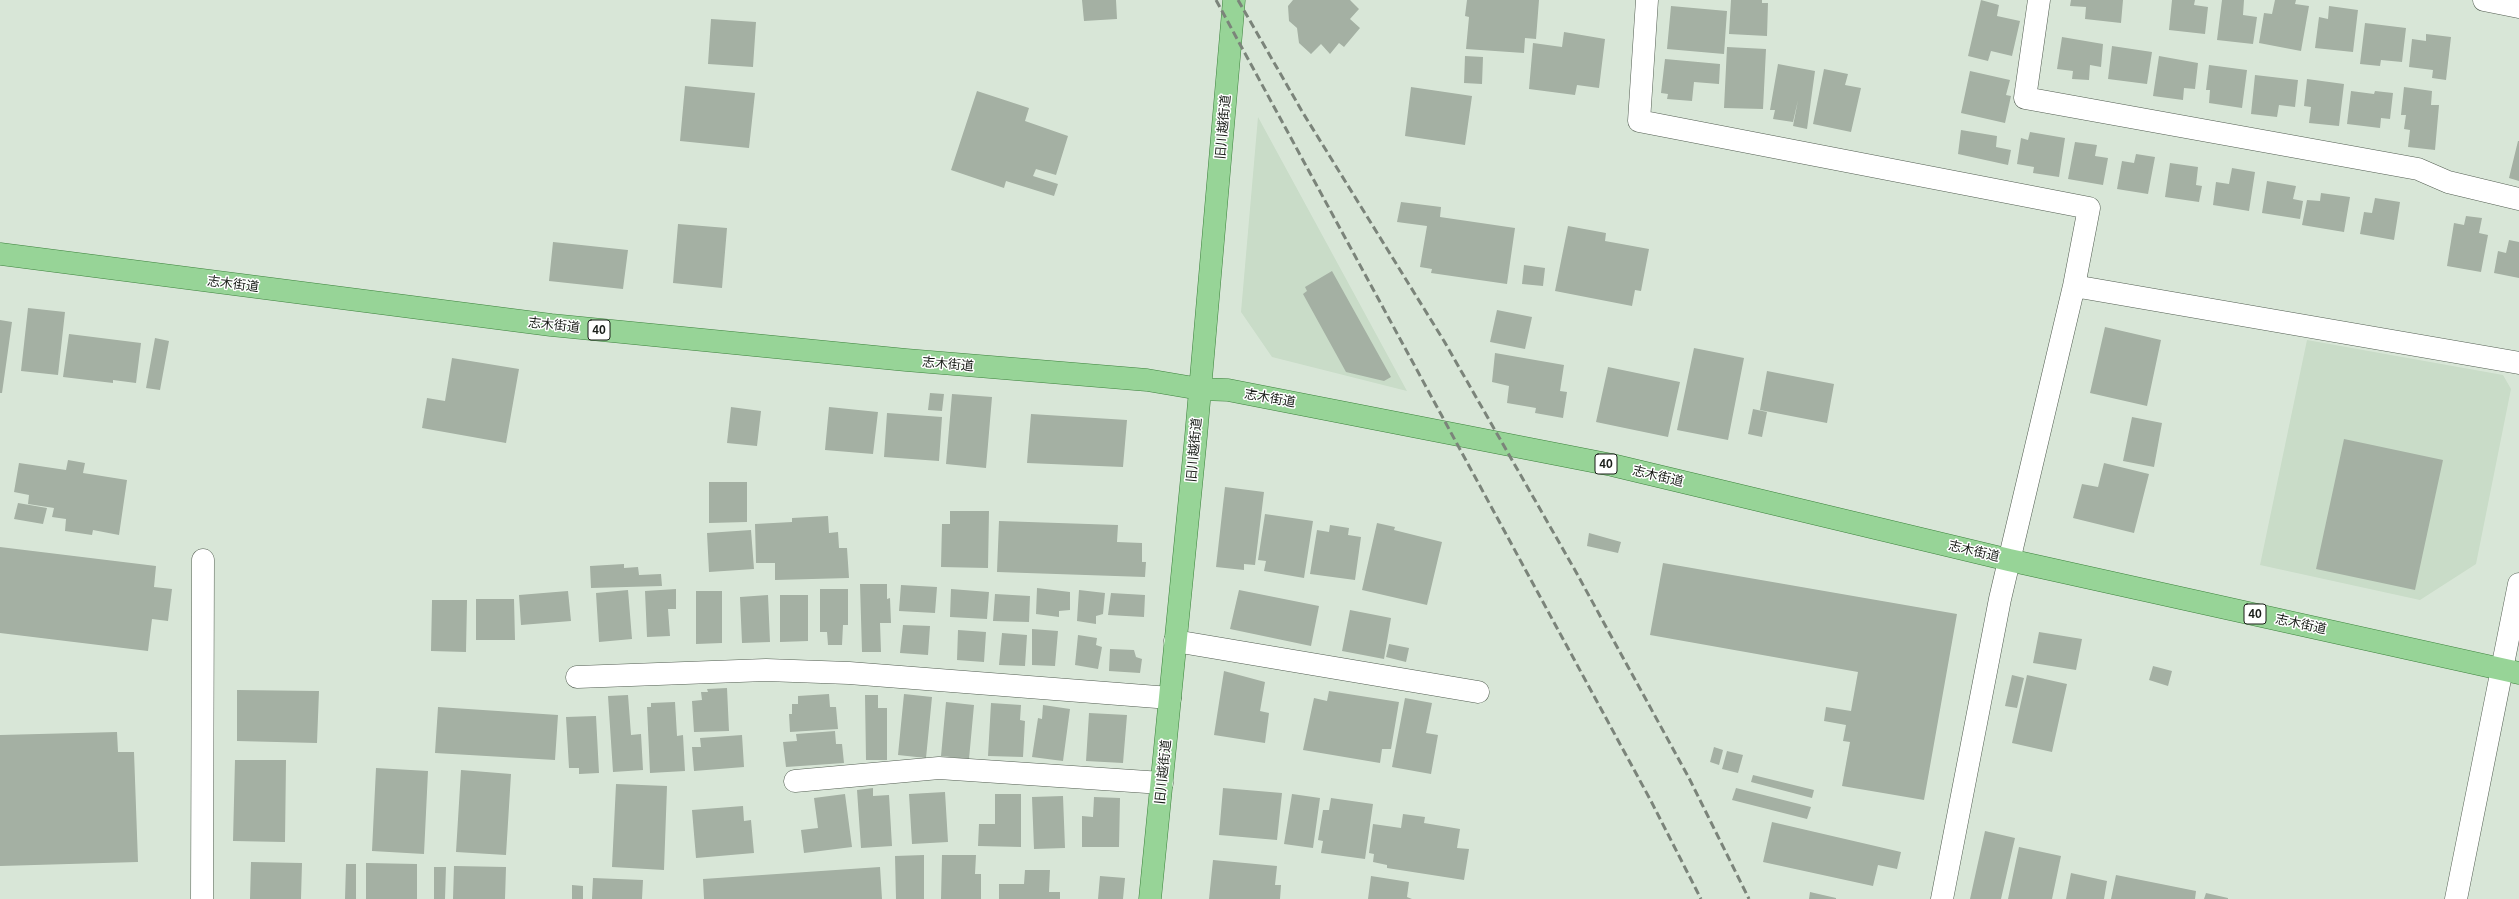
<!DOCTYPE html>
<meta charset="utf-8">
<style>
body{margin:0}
canvas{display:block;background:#d8e6d7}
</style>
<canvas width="2519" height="899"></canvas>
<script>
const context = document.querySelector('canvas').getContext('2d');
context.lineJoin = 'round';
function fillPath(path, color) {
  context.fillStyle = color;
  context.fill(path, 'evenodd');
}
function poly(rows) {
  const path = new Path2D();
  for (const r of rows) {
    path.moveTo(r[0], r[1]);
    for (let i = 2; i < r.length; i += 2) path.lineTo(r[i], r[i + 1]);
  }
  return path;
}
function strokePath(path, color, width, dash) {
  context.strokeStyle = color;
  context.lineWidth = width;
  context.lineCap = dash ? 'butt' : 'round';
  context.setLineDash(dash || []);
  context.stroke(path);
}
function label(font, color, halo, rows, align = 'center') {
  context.font = font + ' Ubuntu,"Noto Sans JP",sans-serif';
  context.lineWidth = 3;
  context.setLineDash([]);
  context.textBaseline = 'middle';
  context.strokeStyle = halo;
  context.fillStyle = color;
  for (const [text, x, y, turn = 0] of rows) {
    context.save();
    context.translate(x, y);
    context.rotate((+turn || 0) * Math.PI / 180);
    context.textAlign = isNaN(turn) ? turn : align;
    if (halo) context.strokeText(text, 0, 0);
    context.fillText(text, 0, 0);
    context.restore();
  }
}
const built = poly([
 [1258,117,1407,391,1272,357,1241,312],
 [2307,340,2503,375,2511,389,2476,564,2420,600,2260,565]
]);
const building = poly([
 [1082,0,1116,0,1117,19,1084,21],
 [1293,0,1350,0,1359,9,1350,19,1360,28,1344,47,1339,43,1330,54,1321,44,1311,54,1299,43,1297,28,1289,21,1288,6],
 [1467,0,1539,0,1536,39,1525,38,1524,53,1466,49,1469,17,1465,16],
 [1731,0,1762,0,1762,3,1768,3,1767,36,1729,34],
 [1981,0,1999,5,1997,16,2020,21,2012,56,1991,51,1988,61,1968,56],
 [2071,0,2123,0,2121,23,2085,19,2086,7,2070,6],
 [2172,0,2195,0,2194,5,2208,7,2205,34,2169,30],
 [2222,0,2244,0,2243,15,2257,17,2253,44,2217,40],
 [2275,0,2296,0,2295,4,2309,6,2301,51,2259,43,2264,13,2272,14],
 [1671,6,1727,11,1724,54,1667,49],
 [2329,6,2358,10,2353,52,2315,48,2319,17,2328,19],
 [711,19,756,22,753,67,708,64],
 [2365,23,2406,28,2402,62,2381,60,2380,66,2360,64],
 [1564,32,1605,39,1599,88,1577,85,1575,95,1529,89,1533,43,1562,47],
 [2426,34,2451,37,2446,80,2432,78,2433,70,2409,67,2412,39,2426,41],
 [2062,37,2103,44,2101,67,2090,65,2089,80,2072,79,2073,71,2057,69],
 [2112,46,2152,52,2147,84,2108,79],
 [1727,47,1766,49,1763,109,1724,108],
 [1465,56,1483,57,1482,84,1464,83],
 [2159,56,2198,63,2195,89,2184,88,2183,100,2153,96],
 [1665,59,1720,64,1719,84,1694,82,1692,101,1667,99,1668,94,1661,93],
 [1778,64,1815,71,1807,129,1793,126,1798,100,1793,122,1773,119,1775,110,1770,110],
 [2209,65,2247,70,2242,108,2209,103,2210,90,2206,90],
 [1824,69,1848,74,1845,85,1861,88,1851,132,1813,124],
 [1970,71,2010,80,2006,95,2011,96,2005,123,1961,113],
 [2255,75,2298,80,2295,107,2279,105,2277,117,2251,114],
 [2307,79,2344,84,2339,126,2309,123,2311,107,2304,106],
 [685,86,755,93,749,148,680,141],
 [1411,87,1472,96,1465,145,1405,136],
 [2404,87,2432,91,2431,105,2439,105,2435,150,2408,147,2410,130,2404,129,2406,115,2401,115],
 [977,91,1029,108,1025,121,1068,136,1056,175,1036,169,1033,176,1058,184,1054,196,1006,181,1004,188,951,170],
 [2351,91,2374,94,2375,91,2393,93,2390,119,2381,118,2380,128,2347,124],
 [1961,130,1997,136,1996,147,2011,150,2008,165,1958,154],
 [2030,132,2065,138,2059,177,2033,173,2034,167,2017,164,2021,138,2028,140],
 [2518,141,2519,141,2519,181,2509,178],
 [2075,142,2097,145,2095,156,2108,158,2103,185,2068,179],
 [2136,154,2155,157,2148,194,2117,189,2122,161,2134,163],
 [2170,163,2198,167,2196,185,2202,186,2199,202,2165,197],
 [2232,168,2255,172,2249,211,2213,205,2216,182,2229,184],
 [2267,181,2296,186,2293,199,2303,201,2300,219,2262,213],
 [2321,193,2350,197,2344,232,2302,225,2307,200,2320,201],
 [2375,198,2400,202,2394,240,2360,234,2364,212,2372,213],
 [1401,202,1441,207,1440,217,1515,228,1507,284,1431,273,1432,269,1420,267,1427,226,1397,222],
 [2466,216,2482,218,2479,233,2488,235,2481,272,2447,266,2454,223,2464,225],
 [678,224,727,228,722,288,673,283],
 [1568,226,1606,233,1605,241,1649,249,1641,291,1635,290,1632,306,1555,291],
 [2509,240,2519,242,2519,278,2494,273,2498,251,2506,253],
 [553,242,628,250,623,289,549,281],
 [1524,265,1545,268,1543,286,1522,284],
 [1332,271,1391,377,1384,381,1346,372,1303,294,1307,291,1305,287],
 [28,308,65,312,58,375,21,371],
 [1497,310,1532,317,1525,349,1490,342],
 [0,320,12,322,2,393,0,393],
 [2105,327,2161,340,2147,406,2090,393],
 [69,334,141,343,136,383,113,380,113,383,63,377],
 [155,338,169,341,160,390,146,388],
 [1694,348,1744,358,1728,440,1677,430],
 [1495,353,1564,365,1560,391,1567,392,1563,418,1535,413,1536,408,1507,403,1509,386,1492,382],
 [452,358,519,369,506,443,422,428,427,398,445,401],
 [1608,367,1680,382,1668,437,1596,422],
 [1767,371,1834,384,1827,423,1760,410],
 [930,393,944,394,942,411,928,410],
 [952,394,992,397,986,468,946,464],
 [731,407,761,411,757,446,727,443],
 [829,407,878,412,873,454,825,450],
 [1753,409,1767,412,1762,437,1748,434],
 [887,413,942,417,939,461,884,457],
 [1031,414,1127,420,1123,467,1027,463],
 [2132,417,2162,423,2154,467,2123,461],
 [2344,439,2443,460,2415,590,2316,569],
 [68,460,85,463,83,473,127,480,119,535,93,530,92,535,65,531,66,519,52,517,54,508,28,504,29,495,14,492,19,463,66,470],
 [2104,463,2149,474,2134,533,2073,518,2082,484,2098,487],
 [709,482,747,482,747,522,709,523],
 [1225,487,1264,492,1255,565,1244,564,1244,570,1216,567],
 [18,503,47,508,43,524,14,519],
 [950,511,989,511,988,568,941,567,942,524,950,524],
 [1265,514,1313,521,1304,578,1264,571,1266,561,1258,560],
 [828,516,829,533,838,532,839,548,847,548,849,578,775,580,775,563,756,563,755,524,792,522,792,518],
 [999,521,1118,525,1117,542,1142,543,1142,562,1146,562,1145,577,997,572],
 [1377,523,1395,527,1394,530,1442,542,1427,605,1362,590],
 [1330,525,1349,528,1348,535,1361,537,1355,580,1310,574,1317,530,1329,532],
 [751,530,754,569,709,572,707,533],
 [1589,533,1621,542,1618,553,1587,546],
 [0,547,156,566,154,587,172,589,168,621,152,619,148,651,0,633],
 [1663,563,1957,614,1924,800,1842,786,1850,742,1843,741,1846,725,1824,721,1826,707,1851,711,1858,672,1650,635],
 [624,564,624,568,638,567,639,575,661,574,662,586,591,588,590,566],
 [860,584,887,584,887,599,890,598,891,623,880,623,881,652,862,652],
 [901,585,937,587,935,613,899,611],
 [1037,588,1070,592,1070,610,1059,611,1059,617,1036,614],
 [676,589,676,609,668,609,670,636,647,637,645,591],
 [820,589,848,589,848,625,843,625,842,645,828,645,827,632,820,632],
 [951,589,989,592,987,619,950,617],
 [628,590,632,639,599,642,596,593],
 [1079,590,1105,593,1103,614,1096,616,1096,624,1077,621],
 [1239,590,1319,606,1311,646,1230,629],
 [568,591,571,621,521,625,519,595],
 [696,591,722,591,722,643,696,644],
 [1111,593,1145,595,1144,617,1108,615],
 [995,594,1030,596,1029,622,993,621],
 [768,595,770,642,742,643,740,597],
 [780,595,808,595,808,641,780,642],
 [476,599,514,599,515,640,476,640],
 [432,600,467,600,466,652,431,651],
 [1350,610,1391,618,1384,659,1342,651],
 [903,625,930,626,928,655,900,653],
 [1032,629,1058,631,1055,666,1032,665],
 [958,630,986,632,984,662,957,660],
 [2039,632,2082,639,2076,670,2033,663],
 [1002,633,1027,635,1025,666,999,665],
 [1078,635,1097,638,1096,645,1102,647,1098,669,1075,665],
 [1389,644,1409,648,1406,662,1386,657],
 [1110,649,1134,650,1136,657,1142,659,1140,673,1109,671],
 [2153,666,2172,671,2168,686,2149,680],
 [1224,671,1265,682,1260,711,1269,713,1265,743,1214,735],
 [2012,675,2024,678,2017,708,2005,706],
 [2027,675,2067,684,2052,752,2012,743],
 [727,688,729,731,694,732,692,701,702,700,701,692,708,692,707,689],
 [237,690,319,691,317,743,237,741],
 [1329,691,1399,702,1391,749,1382,749,1380,763,1303,750,1314,698,1327,701],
 [829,694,830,707,836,707,838,729,790,732,789,714,792,714,792,704,798,704,798,696],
 [904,694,932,697,926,758,898,755],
 [628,695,631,735,641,734,643,770,613,772,608,696],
 [865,695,878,695,878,708,887,708,887,760,866,760],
 [1405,698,1432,703,1426,733,1438,735,1431,774,1392,767],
 [675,702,677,736,683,735,685,771,650,773,647,707,651,707,651,703],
 [946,702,974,705,969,759,941,756],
 [991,703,1021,705,1020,720,1025,721,1023,757,988,756],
 [1043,705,1070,709,1063,761,1032,757,1038,718,1042,719],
 [438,707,558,715,555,760,435,753],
 [1089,713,1127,715,1123,763,1086,761],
 [596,716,599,773,579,774,579,768,569,768,566,717],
 [835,731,836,744,842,744,844,763,786,767,783,742,797,741,796,734],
 [117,732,118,752,134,752,138,862,0,866,0,735],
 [742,735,744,767,694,771,692,747,701,747,700,738],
 [1714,747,1723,750,1719,765,1710,762],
 [1727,751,1743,755,1738,773,1722,769],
 [235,760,286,760,285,842,233,841],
 [376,768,428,771,424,854,372,851],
 [461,770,511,774,506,855,456,852],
 [1753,775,1814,790,1812,798,1751,782],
 [616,784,667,786,664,870,612,867],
 [873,788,873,796,889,795,892,846,861,848,857,790],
 [1223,788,1282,793,1277,840,1219,835],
 [1736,788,1811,807,1807,819,1732,800],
 [945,792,948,842,912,844,909,794],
 [845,794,852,847,804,853,801,830,818,828,814,798],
 [995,794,1021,794,1021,847,978,846,979,824,995,824],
 [1292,794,1320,798,1313,848,1284,844],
 [1063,796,1065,848,1034,849,1032,797],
 [1094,797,1120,798,1119,847,1082,847,1082,816,1093,817],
 [1331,798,1373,804,1365,859,1321,853,1323,841,1318,840,1323,810,1329,810],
 [743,806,744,821,751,820,754,853,696,858,692,810],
 [1403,814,1425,817,1424,823,1460,829,1457,848,1469,849,1464,880,1387,868,1387,865,1373,862,1374,854,1369,853,1373,824,1401,828],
 [1772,822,1901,852,1897,869,1878,865,1873,886,1763,862],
 [1985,831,2015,838,2001,899,1970,899],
 [2019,847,2061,856,2052,899,2008,899],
 [924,855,924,899,896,899,895,856],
 [942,855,976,855,975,874,981,874,981,899,941,899],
 [1213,860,1277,866,1275,885,1281,885,1280,899,1209,899],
 [251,862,302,863,301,899,250,899],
 [366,863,417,864,417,899,366,899],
 [346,864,356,864,356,899,345,899],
 [454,866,506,867,505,899,453,899],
 [434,867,446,867,445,899,434,899],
 [880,867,882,899,704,899,703,879],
 [1025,870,1050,870,1049,892,1060,892,1060,899,999,899,999,884,1024,884],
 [2071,873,2107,881,2104,899,2066,899],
 [2116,875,2196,891,2195,899,2111,899],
 [1100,876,1125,878,1123,899,1098,899],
 [1371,876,1409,882,1407,897,1412,899,1368,899],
 [593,878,643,880,642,899,592,899],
 [572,885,583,886,583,899,572,899],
 [1810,892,1836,898,1836,899,1809,899],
 [2206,893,2228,898,2228,899,2204,899]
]);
const minor = poly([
 [1647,0,1639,121,2089,208,2074,286,2000,599,1942,899],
 [2039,0,2025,98,2418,169,2448,182,2519,199],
 [2484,0,2519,7],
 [2074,286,2519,363],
 [1175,641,1478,692],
 [577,677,766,670,849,673,1170,698],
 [795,781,939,768,1162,783],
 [202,899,203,560],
 [2456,899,2519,584]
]);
const major = poly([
 [0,254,551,325,906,360,1147,380,1200,389,1228,390,1612,465,2009,560,2519,673],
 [1150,899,1196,436,1234,0]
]);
const rail = poly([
 [1216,0,1651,801,1701,899],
 [1238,0,1303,113,1444,341,1576,572,1689,778,1749,899]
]);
const shields = [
 [599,330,22],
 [1606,464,22],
 [2255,614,22]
];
const shieldNames = [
 ["40",599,330],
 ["40",1606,464],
 ["40",2255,614]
];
const streetNames = [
 ["旧川越街道",1223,127,-85],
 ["志木街道",233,284,7],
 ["志木街道",554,325,6],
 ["志木街道",948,364,5],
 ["志木街道",1270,398,10],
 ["旧川越街道",1194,450,-85],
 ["志木街道",1658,476,13],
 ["志木街道",1974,551,13],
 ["志木街道",2301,624,12],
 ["旧川越街道",1163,772,-84]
];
fillPath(built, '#c9dcc8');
fillPath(building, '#a4b0a3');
strokePath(minor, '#535e52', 23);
strokePath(major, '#3e823e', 23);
strokePath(minor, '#fff', 22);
strokePath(major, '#97d497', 22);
strokePath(rail, '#7b847a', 3, [8, 4]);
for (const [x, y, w] of shields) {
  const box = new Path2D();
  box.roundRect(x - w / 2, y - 10, w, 20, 3);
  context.fillStyle = '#fff';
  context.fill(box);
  strokePath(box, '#1a1e19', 1);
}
label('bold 12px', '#1a1e19', null, shieldNames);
label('13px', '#1a1e19', '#fff', streetNames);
</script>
